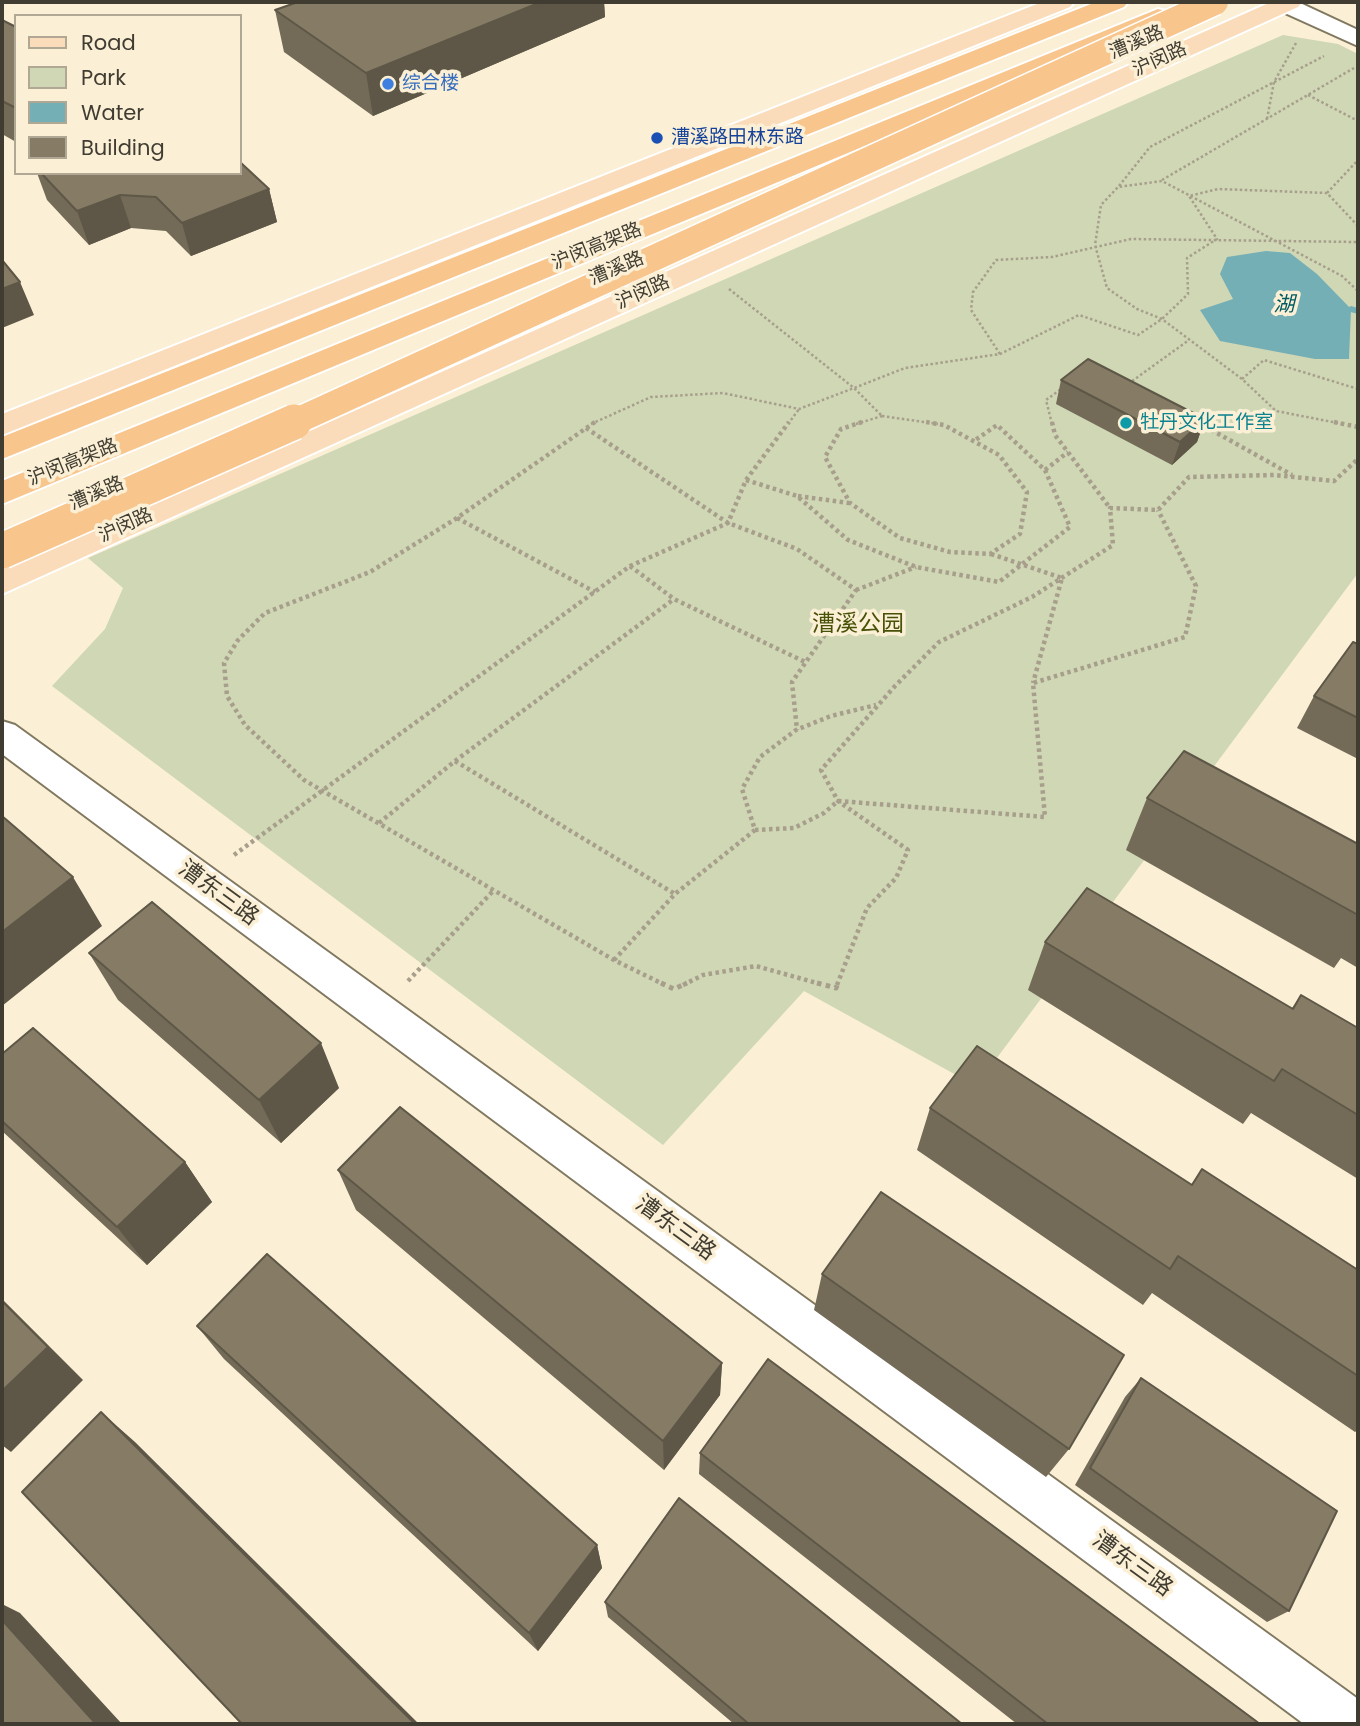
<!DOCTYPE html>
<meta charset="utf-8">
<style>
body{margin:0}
#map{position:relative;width:1360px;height:1726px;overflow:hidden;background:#fbf0d6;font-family:Poppins,sans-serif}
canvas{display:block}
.frame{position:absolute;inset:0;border:4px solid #403c31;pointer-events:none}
.legend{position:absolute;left:14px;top:14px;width:228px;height:161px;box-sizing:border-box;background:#fbf0d6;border:2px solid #b0a894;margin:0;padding:9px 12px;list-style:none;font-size:21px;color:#403c31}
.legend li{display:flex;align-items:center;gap:14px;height:35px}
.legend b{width:35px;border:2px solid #b0a894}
</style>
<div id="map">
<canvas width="1360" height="1726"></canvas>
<div class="frame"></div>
<ul class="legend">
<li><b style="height:9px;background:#fbdcba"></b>Road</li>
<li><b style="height:19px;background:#cfd7b5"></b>Park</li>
<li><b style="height:19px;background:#75afb6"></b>Water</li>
<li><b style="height:19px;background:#867c65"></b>Building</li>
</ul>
</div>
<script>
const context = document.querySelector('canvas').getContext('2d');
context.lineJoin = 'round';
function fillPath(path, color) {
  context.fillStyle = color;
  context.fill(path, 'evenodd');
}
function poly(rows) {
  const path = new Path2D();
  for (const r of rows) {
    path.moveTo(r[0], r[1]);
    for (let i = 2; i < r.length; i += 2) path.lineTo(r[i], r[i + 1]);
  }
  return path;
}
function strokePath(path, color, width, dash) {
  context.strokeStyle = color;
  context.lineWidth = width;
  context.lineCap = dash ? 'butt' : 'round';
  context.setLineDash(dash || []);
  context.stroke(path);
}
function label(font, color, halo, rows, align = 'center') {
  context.font = font + ' Poppins,"Noto Sans SC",sans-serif';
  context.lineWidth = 7;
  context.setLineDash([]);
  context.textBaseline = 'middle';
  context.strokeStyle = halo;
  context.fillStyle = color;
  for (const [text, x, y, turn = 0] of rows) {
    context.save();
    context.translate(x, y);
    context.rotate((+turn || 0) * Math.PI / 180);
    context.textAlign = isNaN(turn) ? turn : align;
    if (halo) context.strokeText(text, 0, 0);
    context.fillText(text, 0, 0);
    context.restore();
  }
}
const green = poly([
 [1283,35,1338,44,1358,54,1358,573,976,1086,804,991,663,1145,52,686,105,629,123,588,88,558]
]);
const water = poly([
 [1266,251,1290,253,1317,274,1351,309,1349,359,1315,359,1220,341,1200,310,1233,299,1220,274,1227,257]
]);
const stream = poly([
 [1351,306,1358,308,1358,314,1347,311,1346,309,1351,306]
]);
const pathFar2 = poly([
 [1308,95,1358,121],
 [1267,119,1274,82,1296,43],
 [1162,180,1354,68],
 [1119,186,1150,147,1324,56],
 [1327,193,1358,160],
 [729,289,854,388,905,368,1000,354,1079,315,1138,335,1162,319,1188,294,1187,258,1217,239,1189,196,1218,189,1327,193,1358,226],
 [1000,354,971,310,973,292,996,260,1052,257,1131,239,1358,242],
 [1242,379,1264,360,1358,389],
 [1128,384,1189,340],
 [882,416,938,424],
 [591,424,651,397,723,393,799,409,854,388,882,416],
 [788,424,799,409],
 [856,424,882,416],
 [1052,424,1046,400,1061,389],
 [1343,424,1276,411,1242,379,1162,319,1137,309,1107,288,1095,245,1101,205,1118,187,1162,181,1342,276,1358,291]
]);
const pathFar1 = poly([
 [595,422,457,518,370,572,265,613,238,640,224,663,227,696,245,725,304,780,614,960,665,985],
 [862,422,841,429,825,457,850,503,900,538,950,552,990,554,1020,534,1027,492,999,455,944,425,926,422],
 [1052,422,1055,435,1110,508],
 [1334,422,1358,427],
 [1199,423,1292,475],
 [586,428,728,523,797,549,856,590,792,682,797,730],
 [1045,470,1068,452],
 [746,480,797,496,848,540,916,567,999,582,1070,527,1045,470,997,425,974,441],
 [798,496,849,503],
 [457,518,595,592],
 [991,554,1062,578,1033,683],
 [630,566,674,599,805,662],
 [856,590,916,567],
 [455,761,675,894],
 [379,823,455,761,674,599],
 [755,830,794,828,824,813,838,801,1045,817,1033,683,1185,637,1196,586,1158,510],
 [234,855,630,566,728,523,746,480,789,422],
 [614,960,675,894,755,830,742,789,760,757,796,730,831,716,876,705],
 [408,981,494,890],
 [683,985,703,975,756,966,824,985],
 [837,985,867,908,896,878,908,850,838,801,821,770,895,686,939,642,1032,597,1113,545,1110,508,1158,510,1189,477,1274,475,1334,481,1358,459]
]);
const path = poly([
 [661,983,674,989,687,983],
 [817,983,836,988,838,983]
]);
const minor = poly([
 [1274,2,1298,2,1358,30,1358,46,1276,9,1274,2],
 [2,721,15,725,1358,1699,1358,1724,1304,1724,2,754,2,721]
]);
const major = poly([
 [1042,2,1074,2,1070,7,2,435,2,414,1042,2],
 [1271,2,1302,2,1298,7,2,594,2,568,1271,2]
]);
const highway = poly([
 [1096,2,1128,2,1124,7,2,459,2,437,1096,2],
 [1158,9,1166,11,1170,16,1166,21,2,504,2,481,1158,9]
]);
const highwayBridgeFar1 = poly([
 [290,424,1215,2]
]);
const highwayBridge = poly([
 [2,551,294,422]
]);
const wall = poly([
 [298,2,604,2,605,17,373,116,284,52,275,10],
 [2,20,16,27,16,142,2,134],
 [37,173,240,173,269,189,277,222,191,256,166,231,131,228,89,245,47,200],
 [1061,380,1205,419,1197,442,1172,465,1056,404],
 [1358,644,1358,759,1297,728,1314,696],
 [1147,798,1358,844,1358,968,1341,958,1334,968,1126,850],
 [1045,942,1292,1008,1301,995,1358,1028,1358,1179,1251,1113,1243,1124,1028,990],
 [89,953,339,1088,281,1143,118,1000],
 [2,1054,185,1162,212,1202,147,1265,2,1131],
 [930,1108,1191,1185,1202,1169,1358,1270,1358,1430,1355,1432,1152,1293,1143,1305,917,1150],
 [338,1170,722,1363,720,1395,664,1470,356,1210],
 [822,1274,1069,1449,1046,1477,814,1310],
 [197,1326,597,1545,602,1568,538,1651,224,1359],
 [1141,1378,1289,1611,1267,1622,1075,1485,1125,1397],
 [700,1453,1260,1724,1017,1724,699,1474],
 [605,1602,962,1724,734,1724,608,1617]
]);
const shadedWall = poly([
 [541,2,604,2,605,17,373,116,366,73],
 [269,189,277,222,191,256,182,223],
 [120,195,131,228,89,245,77,211],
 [20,282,34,315,2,328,2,289],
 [1205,419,1197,442,1172,465,1180,442],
 [73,877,102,926,2,1006,2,932],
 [321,1043,339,1088,281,1143,259,1100],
 [185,1162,212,1202,147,1265,117,1227],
 [2,1299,83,1380,11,1452,2,1445],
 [722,1363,720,1395,664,1470,663,1441],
 [101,1412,135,1442,419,1724,413,1724],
 [597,1545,602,1568,538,1651,529,1633],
 [2,1604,20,1613,122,1724,96,1724,2,1620]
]);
const building = poly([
 [298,2,541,2,366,73,275,10,298,2],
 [2,20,16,27,16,108,2,101,2,20],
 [240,162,269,189,182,223,156,197,120,195,77,211,41,173,240,173,240,162],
 [2,260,20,282,2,289,2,260],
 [1088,359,1205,419,1180,442,1061,380,1088,359],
 [1353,642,1358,644,1358,718,1314,696,1353,642],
 [1184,751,1358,844,1358,915,1147,798,1184,751],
 [2,816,73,877,2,932,2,816],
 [1087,888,1293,1009,1301,995,1358,1028,1358,1115,1282,1069,1274,1081,1045,942,1087,888],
 [152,902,321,1043,259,1100,89,953,152,902],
 [33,1028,185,1162,117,1227,2,1121,2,1054,33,1028],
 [977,1046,1192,1185,1202,1169,1358,1270,1358,1376,1178,1256,1170,1269,930,1108,977,1046],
 [400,1107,722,1363,663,1441,338,1170,400,1107],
 [881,1192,1124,1355,1069,1449,822,1274,881,1192],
 [267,1254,597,1545,529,1633,197,1326,267,1254],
 [2,1301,48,1347,2,1391,2,1301],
 [768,1359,1260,1724,1048,1724,700,1453,768,1359],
 [1141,1378,1337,1511,1289,1611,1090,1468,1141,1378],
 [101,1412,414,1723,413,1724,242,1724,22,1492,101,1412],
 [679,1498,962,1724,749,1724,605,1602,679,1498],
 [2,1620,96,1724,2,1724,2,1620]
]);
const markers = [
 [388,84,7,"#3f7fe0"],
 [657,138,7,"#1a4fb4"],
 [1126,423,7,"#0f9aa8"]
];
const farStreetnames = [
 ["漕溪路",1137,43,-23],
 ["沪闵路",1160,60,-24],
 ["沪闵高架路",597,247,-22],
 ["漕溪路",617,269,-23],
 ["沪闵路",643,293,-24],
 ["沪闵高架路",73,463,-22],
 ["漕溪路",97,494,-23],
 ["沪闵路",126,526,-24]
];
const farShopnames = [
 ["综合楼",402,84]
];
const farTransitnames = [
 ["漕溪路田林东路",671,138]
];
const farCulturenames = [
 ["牡丹文化工作室",1140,423]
];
const farWaternames = [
 ["湖",1284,306]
];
const parkNames = [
 ["漕溪公园",858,625]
];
const streetNames = [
 ["漕东三路",218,894,36],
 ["漕东三路",675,1229,36],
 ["漕东三路",1132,1565,36]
];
fillPath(green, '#cfd7b5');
fillPath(water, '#75afb6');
fillPath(stream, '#75afb6');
strokePath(minor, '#817860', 4);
strokePath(major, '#fff', 4);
strokePath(highway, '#fff', 4);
strokePath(pathFar2, '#a79f8c', 2.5, [2.5, 2.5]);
strokePath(pathFar1, '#a79f8c', 4.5, [3.5, 3.5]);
strokePath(path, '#a79f8c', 5, [4.5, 4.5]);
fillPath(minor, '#fff');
fillPath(major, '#fbdcba');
fillPath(highway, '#f8c58c');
strokePath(highwayBridgeFar1, '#fff', 29, []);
strokePath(highwayBridge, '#fff', 38, []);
strokePath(highwayBridgeFar1, '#f8c58c', 26);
strokePath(highwayBridge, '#f8c58c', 35);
fillPath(wall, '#736b57');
fillPath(shadedWall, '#5e5747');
fillPath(building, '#867c65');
strokePath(building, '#5e5747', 2);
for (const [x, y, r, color] of markers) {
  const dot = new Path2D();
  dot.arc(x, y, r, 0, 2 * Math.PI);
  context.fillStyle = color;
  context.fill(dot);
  strokePath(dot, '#fbf0d6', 2.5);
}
label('19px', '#403c31', '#fbf0d6', farStreetnames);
label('19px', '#366cbe', '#fbf0d6', farShopnames, 'left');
label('19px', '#164399', '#fbf0d6', farTransitnames, 'left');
label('19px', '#0d838f', '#fbf0d6', farCulturenames, 'left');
label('italic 21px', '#015a62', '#fbf0d6', farWaternames);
label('23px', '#475108', '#fbf0d6', parkNames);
label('23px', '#403c31', '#fbf0d6', streetNames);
</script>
